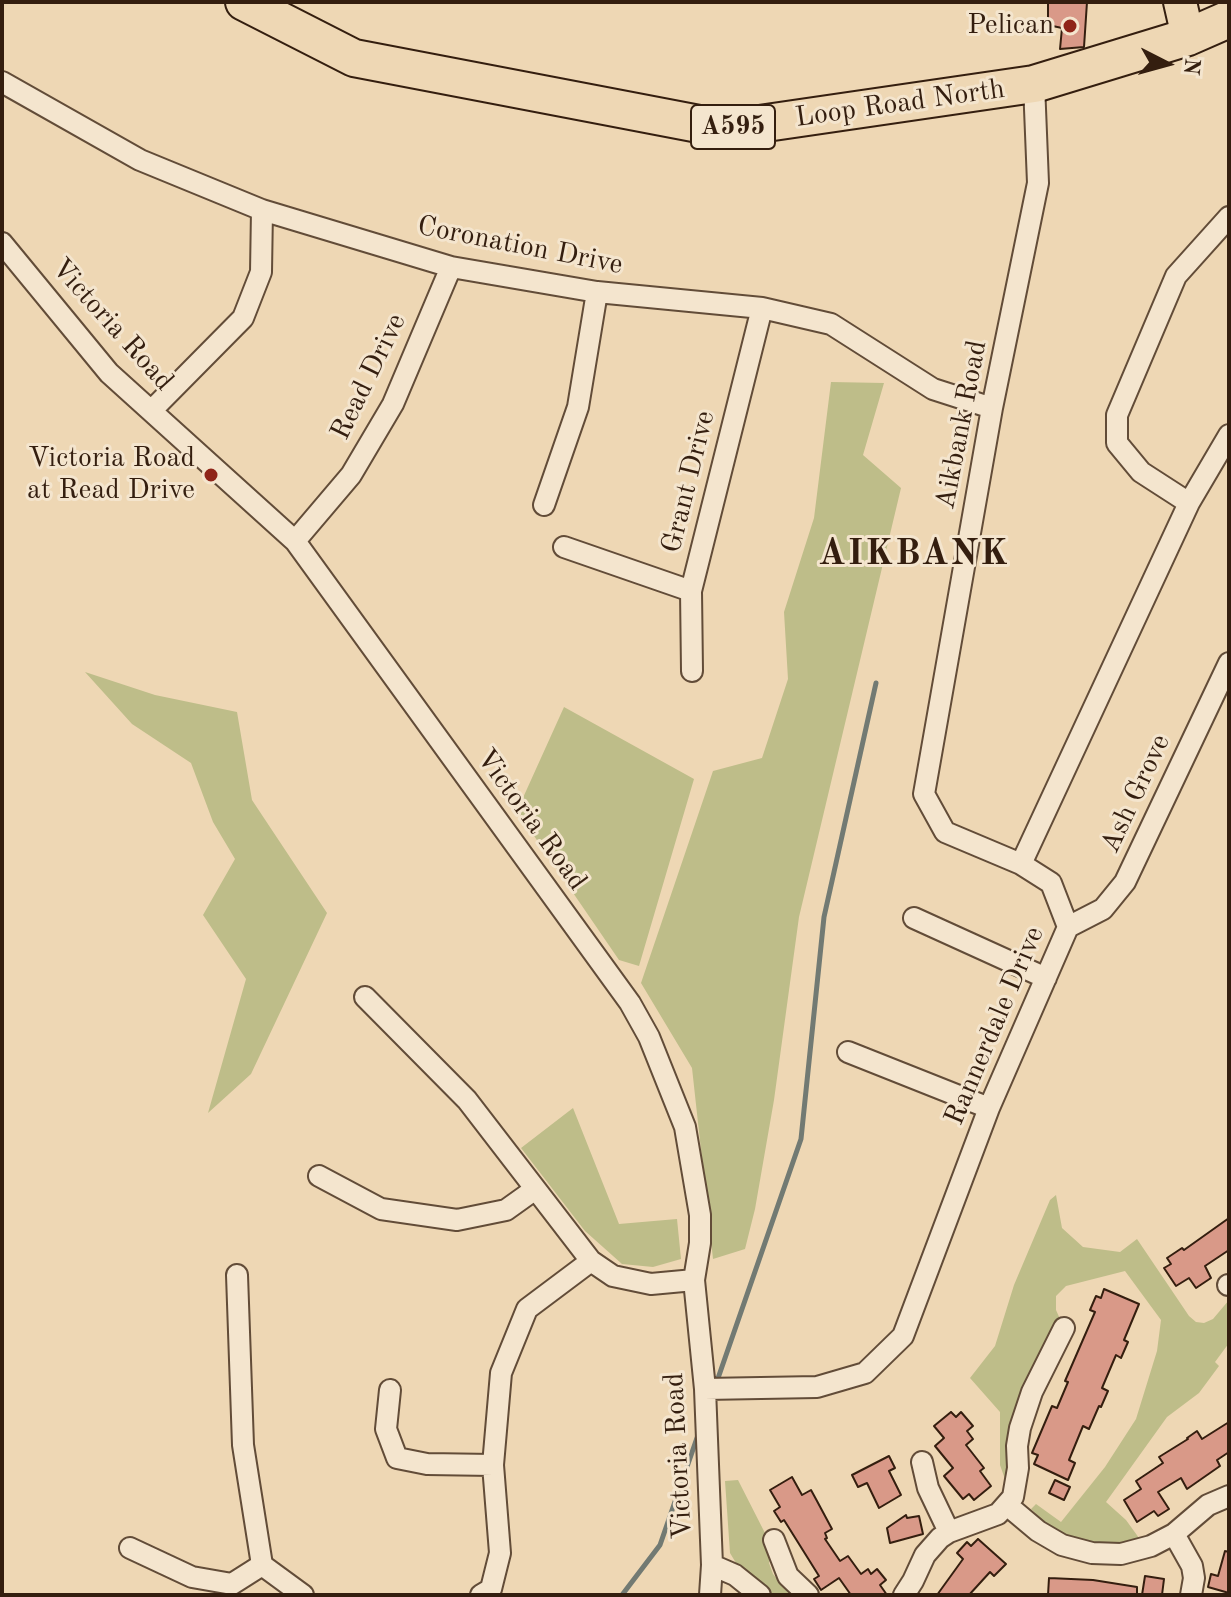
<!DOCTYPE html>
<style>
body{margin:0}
#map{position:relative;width:1231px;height:1597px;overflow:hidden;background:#eed7b4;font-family:"Old Standard TT",serif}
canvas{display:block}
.frame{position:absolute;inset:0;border:4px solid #341e0f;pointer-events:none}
.north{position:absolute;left:1127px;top:24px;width:80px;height:80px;-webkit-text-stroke:6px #f4e5ce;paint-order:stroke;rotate:96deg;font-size:22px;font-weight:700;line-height:32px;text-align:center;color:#341e0f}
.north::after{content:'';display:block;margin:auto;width:28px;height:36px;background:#341e0f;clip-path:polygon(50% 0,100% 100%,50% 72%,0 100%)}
</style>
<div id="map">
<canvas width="1231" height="1597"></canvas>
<div class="frame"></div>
<div class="north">N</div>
</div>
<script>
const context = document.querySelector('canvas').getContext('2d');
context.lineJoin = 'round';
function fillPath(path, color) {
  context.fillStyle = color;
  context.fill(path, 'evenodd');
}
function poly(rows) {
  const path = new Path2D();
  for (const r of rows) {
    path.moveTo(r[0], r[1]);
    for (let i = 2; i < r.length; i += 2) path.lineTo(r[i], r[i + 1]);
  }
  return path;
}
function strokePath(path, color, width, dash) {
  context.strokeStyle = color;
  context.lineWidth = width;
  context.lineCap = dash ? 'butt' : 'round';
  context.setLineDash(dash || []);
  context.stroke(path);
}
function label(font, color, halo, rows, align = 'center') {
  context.font = font + ' "Old Standard TT",serif';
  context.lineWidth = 6;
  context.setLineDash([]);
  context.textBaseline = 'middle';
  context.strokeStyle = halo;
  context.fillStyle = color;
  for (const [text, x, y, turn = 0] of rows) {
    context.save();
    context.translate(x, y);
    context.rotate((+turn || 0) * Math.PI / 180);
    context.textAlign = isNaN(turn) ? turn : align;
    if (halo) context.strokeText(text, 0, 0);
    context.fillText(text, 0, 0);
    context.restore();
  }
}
const green = poly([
 [831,382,884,383,863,455,901,488,799,917,774,1100,755,1209,745,1249,713,1259,692,1068,641,983,713,771,762,758,788,679,784,612,814,518],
 [85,672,155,695,237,712,252,800,327,913,251,1074,208,1113,246,979,203,915,235,859,213,822,191,763,132,724],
 [564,707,694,779,639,966,619,960,517,811],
 [573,1108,619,1224,677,1219,681,1259,653,1267,622,1264,585,1231,521,1148],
 [1056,1195,1062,1228,1083,1247,1120,1252,1137,1239,1189,1316,1196,1322,1204,1323,1213,1319,1229,1300,1229,1343,1215,1362,1219,1366,1199,1393,1167,1417,1106,1502,1126,1520,1139,1538,1112,1544,1081,1541,1066,1535,1048,1525,1031,1509,1036,1504,1061,1522,1105,1467,1136,1419,1157,1351,1161,1320,1125,1271,1066,1286,1056,1296,1056,1310,1060,1319,1011,1461,1006,1482,1000,1465,1000,1412,970,1378,995,1346,1014,1285,1050,1200],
 [738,1480,767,1537,772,1552,769,1563,773,1574,790,1595,774,1595,736,1563,730,1553,725,1481]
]);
const stream = poly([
 [716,1384,801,1139,824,917,876,683],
 [622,1595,660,1545,698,1435]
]);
const building = poly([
 [1048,2,1087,2,1084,47,1060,49,1062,28,1048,25,1048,2],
 [1229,1218,1229,1250,1205,1266,1211,1278,1196,1288,1189,1278,1176,1286,1164,1268,1171,1264,1167,1258,1182,1248,1184,1250,1229,1218],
 [1104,1289,1139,1304,1124,1340,1128,1342,1121,1358,1116,1355,1102,1388,1108,1391,1101,1407,1099,1406,1089,1429,1083,1426,1069,1460,1075,1463,1068,1480,1034,1464,1038,1455,1032,1453,1052,1406,1057,1408,1068,1382,1065,1381,1095,1312,1090,1310,1096,1296,1101,1298,1104,1289],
 [951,1412,956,1417,961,1412,973,1426,967,1431,973,1439,966,1445,984,1468,980,1471,991,1486,974,1500,969,1494,963,1499,944,1476,953,1468,935,1446,944,1438,934,1426,951,1412],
 [1229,1422,1229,1452,1217,1460,1220,1466,1187,1489,1181,1478,1158,1492,1169,1509,1158,1516,1154,1511,1137,1522,1124,1500,1141,1489,1136,1481,1163,1463,1159,1457,1188,1439,1187,1438,1197,1431,1202,1439,1229,1422],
 [889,1456,895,1468,889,1471,901,1495,879,1508,867,1483,858,1487,852,1475,889,1456],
 [792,1477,802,1495,811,1490,817,1501,832,1529,825,1533,827,1538,825,1539,840,1561,848,1556,861,1574,868,1569,871,1574,877,1569,886,1580,880,1585,887,1595,851,1595,839,1578,821,1590,814,1579,819,1576,784,1520,781,1522,774,1511,780,1507,770,1490,792,1477],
 [1055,1480,1070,1487,1064,1500,1049,1493,1055,1480],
 [906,1515,907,1518,919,1516,923,1534,890,1543,887,1528,906,1515],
 [978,1539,1006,1564,994,1576,990,1572,969,1595,937,1595,963,1559,957,1553,967,1542,971,1546,978,1539],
 [1225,1551,1229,1552,1229,1593,1208,1587,1211,1574,1218,1576,1225,1551],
 [1145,1576,1164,1579,1162,1595,1142,1595,1145,1576],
 [1049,1578,1093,1580,1137,1587,1137,1595,1048,1595,1049,1578]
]);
const street = poly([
 [2,82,140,160,262,210,451,267,597,292,762,308,831,324,933,389,992,408],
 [2,243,109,373,295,541,630,1003,649,1037,685,1127,700,1215,700,1243,694,1280,705,1389,712,1565,710,1595],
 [151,411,243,318,261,272,262,210],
 [1189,503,1141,472,1117,443,1117,415,1176,276,1229,217],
 [544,505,578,407,597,292],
 [295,541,351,475,393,404,451,267],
 [564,547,691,591],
 [692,671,691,591,762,308],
 [1021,864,945,832,924,794,992,408,1038,183,1034,84],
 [914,918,1046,978],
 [1068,927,1103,909,1125,882,1229,663],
 [365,997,467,1100,591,1261,613,1276,651,1284,694,1280],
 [848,1052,989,1108],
 [319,1176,381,1209,457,1220,506,1210,534,1190],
 [237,1275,243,1445,262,1565,303,1595],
 [1228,1285,1229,1285],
 [705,1389,817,1387,865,1373,903,1336,989,1108,1068,927,1051,883,1021,864,1189,503,1229,435],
 [390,1390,386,1429,397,1458,427,1464,493,1465],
 [922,1462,928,1488,949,1532],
 [1007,1505,1038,1531,1062,1545,1092,1553,1121,1554,1151,1546,1174,1534,1208,1505,1229,1496],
 [1174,1534,1192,1566,1194,1578,1191,1595],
 [774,1540,788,1576,808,1595],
 [130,1548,192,1577,232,1584,262,1565],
 [712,1565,735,1575,760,1595],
 [481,1595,491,1589,500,1553,493,1465,501,1373,527,1309,591,1261],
 [904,1595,913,1581,925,1555,940,1538,949,1532,998,1514,1013,1497,1018,1468,1017,1446,1020,1428,1032,1392,1064,1328]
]);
const primary = poly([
 [1180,2,1188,37]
]);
const highway = poly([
 [244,2,354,58,725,129,1034,84,1188,37,1229,19]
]);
const markers = [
 [1070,26,8,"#8f2418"],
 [211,475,8,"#8f2418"]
];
const shields = [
 [733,127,84]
];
const shieldNames = [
 ["A595",733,127]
];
const poiNames = [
 ["Pelican",1054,26],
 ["Victoria Road",195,459],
 ["at Read Drive",195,491]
];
const streetNames = [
 ["Loop Road North",900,104,-8],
 ["Coronation Drive",520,246,11],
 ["Victoria Road",112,325,48],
 ["Read Drive",369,377,-64],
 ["Aikbank Road",962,425,-79],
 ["Grant Drive",689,482,-76],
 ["Ash Grove",1136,794,-65],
 ["Victoria Road",531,820,54],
 ["Rannerdale Drive",995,1026,-67],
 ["Victoria Road",679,1456,-93]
];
const districtNames = [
 ["AIKBANK",914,555]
];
fillPath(green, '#bebd89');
strokePath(stream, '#727a73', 5);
fillPath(building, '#d99988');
strokePath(building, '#341e0f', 2);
strokePath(street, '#624c38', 24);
strokePath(primary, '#341e0f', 36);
strokePath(highway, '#341e0f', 40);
strokePath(street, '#f4e5ce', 20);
strokePath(primary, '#eed7b4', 32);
strokePath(highway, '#eed7b4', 36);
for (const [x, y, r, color] of markers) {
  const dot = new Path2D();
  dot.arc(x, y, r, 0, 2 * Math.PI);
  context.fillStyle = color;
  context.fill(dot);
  strokePath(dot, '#f4e5ce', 3);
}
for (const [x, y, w] of shields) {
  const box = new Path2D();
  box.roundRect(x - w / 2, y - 22, w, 44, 6);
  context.fillStyle = '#f4e5ce';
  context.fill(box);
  strokePath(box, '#341e0f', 2);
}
label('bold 26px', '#341e0f', null, shieldNames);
label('28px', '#341e0f', '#f4e5ce', poiNames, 'right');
label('28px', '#341e0f', '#f4e5ce', streetNames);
context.letterSpacing = '2px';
label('bold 36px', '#341e0f', '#f4e5ce', districtNames);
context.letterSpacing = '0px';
</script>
